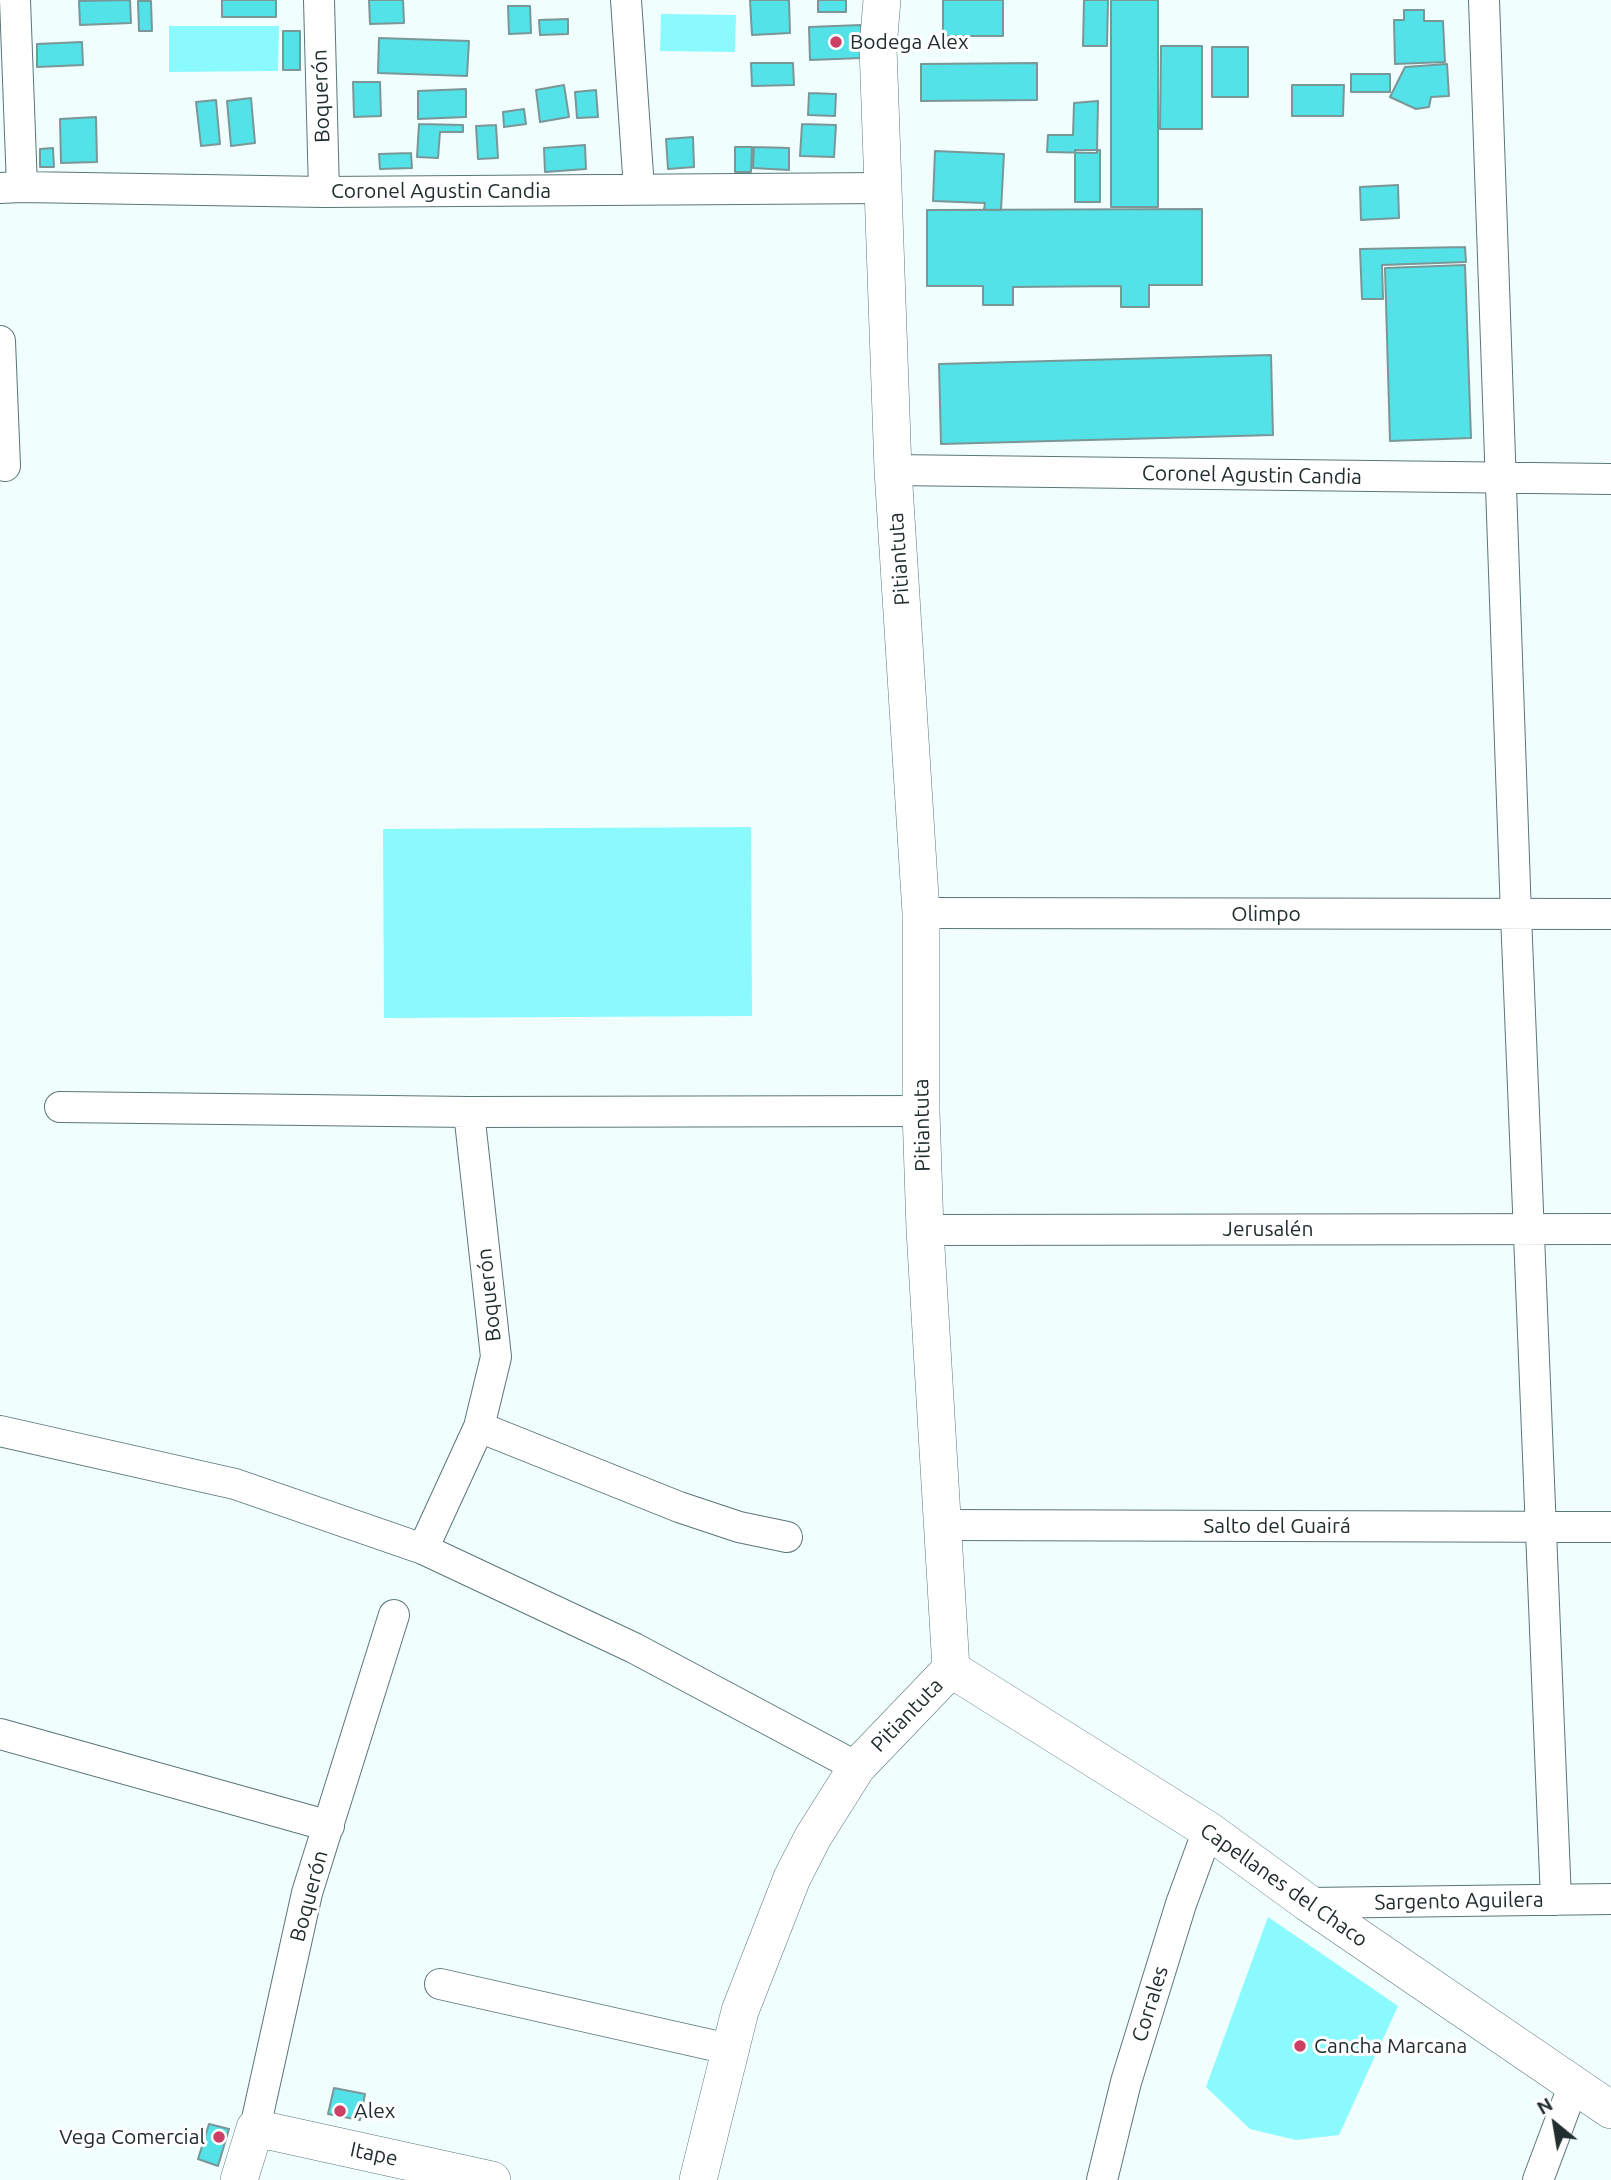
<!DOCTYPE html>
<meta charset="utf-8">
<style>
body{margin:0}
#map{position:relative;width:1611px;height:2180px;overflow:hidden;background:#f1fefe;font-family:Ubuntu,sans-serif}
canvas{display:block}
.north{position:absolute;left:1520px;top:2089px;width:70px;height:70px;-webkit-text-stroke:5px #fff;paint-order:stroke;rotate:330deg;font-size:19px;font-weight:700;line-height:28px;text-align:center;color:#212d2e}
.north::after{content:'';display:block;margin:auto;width:24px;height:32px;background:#212d2e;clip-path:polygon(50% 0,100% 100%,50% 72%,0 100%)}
</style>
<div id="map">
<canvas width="1611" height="2180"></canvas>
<div class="north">N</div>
</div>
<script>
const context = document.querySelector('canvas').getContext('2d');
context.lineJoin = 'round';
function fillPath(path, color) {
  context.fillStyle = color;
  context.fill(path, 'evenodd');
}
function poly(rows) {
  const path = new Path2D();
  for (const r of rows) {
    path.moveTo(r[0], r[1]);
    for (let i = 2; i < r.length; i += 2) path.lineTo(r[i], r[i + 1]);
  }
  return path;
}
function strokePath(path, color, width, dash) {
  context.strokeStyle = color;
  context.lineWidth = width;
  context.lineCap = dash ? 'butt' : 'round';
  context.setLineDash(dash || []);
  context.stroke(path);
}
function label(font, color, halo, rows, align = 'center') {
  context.font = font + ' Ubuntu,sans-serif';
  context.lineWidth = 6;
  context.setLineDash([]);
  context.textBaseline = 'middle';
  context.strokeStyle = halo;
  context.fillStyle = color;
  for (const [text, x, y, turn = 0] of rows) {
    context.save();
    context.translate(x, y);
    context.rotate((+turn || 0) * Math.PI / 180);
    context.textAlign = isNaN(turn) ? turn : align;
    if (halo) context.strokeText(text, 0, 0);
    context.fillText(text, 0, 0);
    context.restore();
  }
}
const green = poly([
 [661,14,736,15,735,52,660,51],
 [169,26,279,26,278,71,169,72],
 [751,827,752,1016,384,1018,383,829],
 [1268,1917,1398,2006,1339,2135,1296,2140,1250,2129,1206,2087]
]);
const building = poly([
 [130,0,131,23,80,25,79,1,130,0],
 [222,0,276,0,276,17,222,17,222,0],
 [369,0,403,0,404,23,370,24,369,0],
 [750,0,789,0,790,33,752,35,750,0],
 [818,0,846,0,846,12,818,12,818,0],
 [943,0,1003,0,1003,36,943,36,943,0],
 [1084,0,1108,0,1107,46,1083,46,1084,0],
 [1111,0,1158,0,1158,207,1111,207,1111,0],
 [138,1,151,1,152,31,139,31,138,1],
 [508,6,530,6,531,33,509,34,508,6],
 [1404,10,1424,10,1424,21,1443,21,1445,62,1395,64,1394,20,1404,20,1404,10],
 [568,19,568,34,540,35,539,20,568,19],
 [861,25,862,58,810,60,809,27,861,25],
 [283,31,300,31,300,70,283,70,283,31],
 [379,38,469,41,467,76,378,73,379,38],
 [82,42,83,65,37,67,37,44,82,42],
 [1161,46,1202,46,1202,129,1160,129,1161,46],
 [1212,47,1248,47,1248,97,1212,97,1212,47],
 [751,63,793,63,794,85,752,86,751,63],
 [1037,63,1037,100,921,101,921,64,1037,63],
 [1447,64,1449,96,1431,97,1429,107,1416,109,1390,97,1405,67,1447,64],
 [1351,74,1390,74,1390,92,1351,92,1351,74],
 [353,82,380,82,381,116,354,117,353,82],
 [564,85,569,117,540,122,536,90,564,85],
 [1292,85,1344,85,1343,116,1292,116,1292,85],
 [466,89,466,117,418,119,418,91,466,89],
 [596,90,598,117,577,118,575,92,596,90],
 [809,93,836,94,835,116,808,115,809,93],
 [251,98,255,143,231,146,227,101,251,98],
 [216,100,220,144,201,146,196,102,216,100],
 [1098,101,1097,153,1047,152,1048,135,1073,135,1074,103,1098,101],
 [524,109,526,124,504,127,503,112,524,109],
 [96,117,97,162,61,163,60,119,96,117],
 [419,124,463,125,463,132,440,132,438,158,417,157,419,124],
 [802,124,836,125,834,157,800,156,802,124],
 [496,125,498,158,478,159,476,126,496,125],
 [693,137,694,167,668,169,666,139,693,137],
 [585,145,586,169,545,172,544,148,585,145],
 [735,147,752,147,751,172,735,172,735,147],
 [754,147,789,148,789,170,753,168,754,147],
 [53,148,54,167,40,167,40,149,53,148],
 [1075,150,1100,150,1100,202,1075,202,1075,150],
 [935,151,1004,154,1001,210,984,210,985,203,933,201,935,151],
 [411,153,412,168,380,169,379,154,411,153],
 [1398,185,1399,218,1361,220,1360,187,1398,185],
 [1202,209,1202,285,1149,285,1149,307,1121,307,1121,286,1013,287,1013,305,983,305,983,286,927,286,927,210,1202,209],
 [1465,247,1466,262,1382,265,1383,299,1362,299,1360,249,1465,247],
 [1465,265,1471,438,1390,441,1385,268,1465,265],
 [1271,355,1273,435,941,444,939,364,1271,355],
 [334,2088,365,2094,360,2120,328,2114,334,2088],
 [209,2124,229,2129,218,2166,198,2159,209,2124]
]);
const minor = poly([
 [15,0,22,187],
 [319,0,324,192],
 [626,0,639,189],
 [1484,0,1516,915,1556,1900],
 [0,188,22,187,324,192,882,188],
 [0,341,5,466],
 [893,470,1611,479],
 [921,913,1611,914],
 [60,1107,469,1112,921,1111],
 [925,1230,1611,1229],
 [479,1427,679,1507,739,1527,787,1537],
 [0,1431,235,1484,423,1549,634,1648,857,1767],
 [942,1525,1611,1527],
 [423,1549,479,1427,496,1357,469,1112],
 [0,1734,329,1826],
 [1308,1903,1611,1899],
 [440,1984,729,2049],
 [255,2128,307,1893,394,1615],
 [1102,2180,1126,2082,1181,1904,1208,1830],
 [1538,2180,1574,2084]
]);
const tertiary = poly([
 [951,1669,1208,1830,1308,1903,1611,2110],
 [239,2180,255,2128,492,2180],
 [698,2180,740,2011,792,1878,813,1837,857,1767,951,1669,925,1230,921,1111,921,913,893,470,878,47,882,0]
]);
const markers = [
 [836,42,7,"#ce3f66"],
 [1300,2046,7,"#ce3f66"],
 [340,2111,7,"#ce3f66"],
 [219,2137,7,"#ce3f66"]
];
const poiNames = [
 ["Bodega Alex",850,42],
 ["Cancha Marcana",1314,2046],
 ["Alex",354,2111],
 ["Vega Comercial",205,2137,"right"]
];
const streetNames = [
 ["Boquerón",321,96,-92],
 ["Coronel Agustin Candia",441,191],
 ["Coronel Agustin Candia",1252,475,1],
 ["Pitiantuta",899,559,-94],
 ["Olimpo",1266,914],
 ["Pitiantuta",922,1125,-91],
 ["Jerusalén",1268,1229],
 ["Boquerón",489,1295,-96],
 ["Salto del Guairá",1277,1526],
 ["Pitiantuta",907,1715,-46],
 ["Capellanes del Chaco",1284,1885,35],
 ["Boquerón",309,1896,-75],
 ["Sargento Aguilera",1459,1901,-1],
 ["Corrales",1150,2004,-73],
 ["Itape",374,2154,12]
];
fillPath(green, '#8bfaff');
fillPath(building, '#53e2e8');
strokePath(building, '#7a9798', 2);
strokePath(minor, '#5a7677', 32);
strokePath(tertiary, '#5a7677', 38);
strokePath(minor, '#fff', 30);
strokePath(tertiary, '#fff', 37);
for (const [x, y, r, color] of markers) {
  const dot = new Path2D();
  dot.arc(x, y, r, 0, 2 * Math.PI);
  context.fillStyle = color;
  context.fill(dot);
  strokePath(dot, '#fff', 2.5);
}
label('21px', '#212d2e', '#fff', poiNames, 'left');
label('21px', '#212d2e', '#fff', streetNames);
</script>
